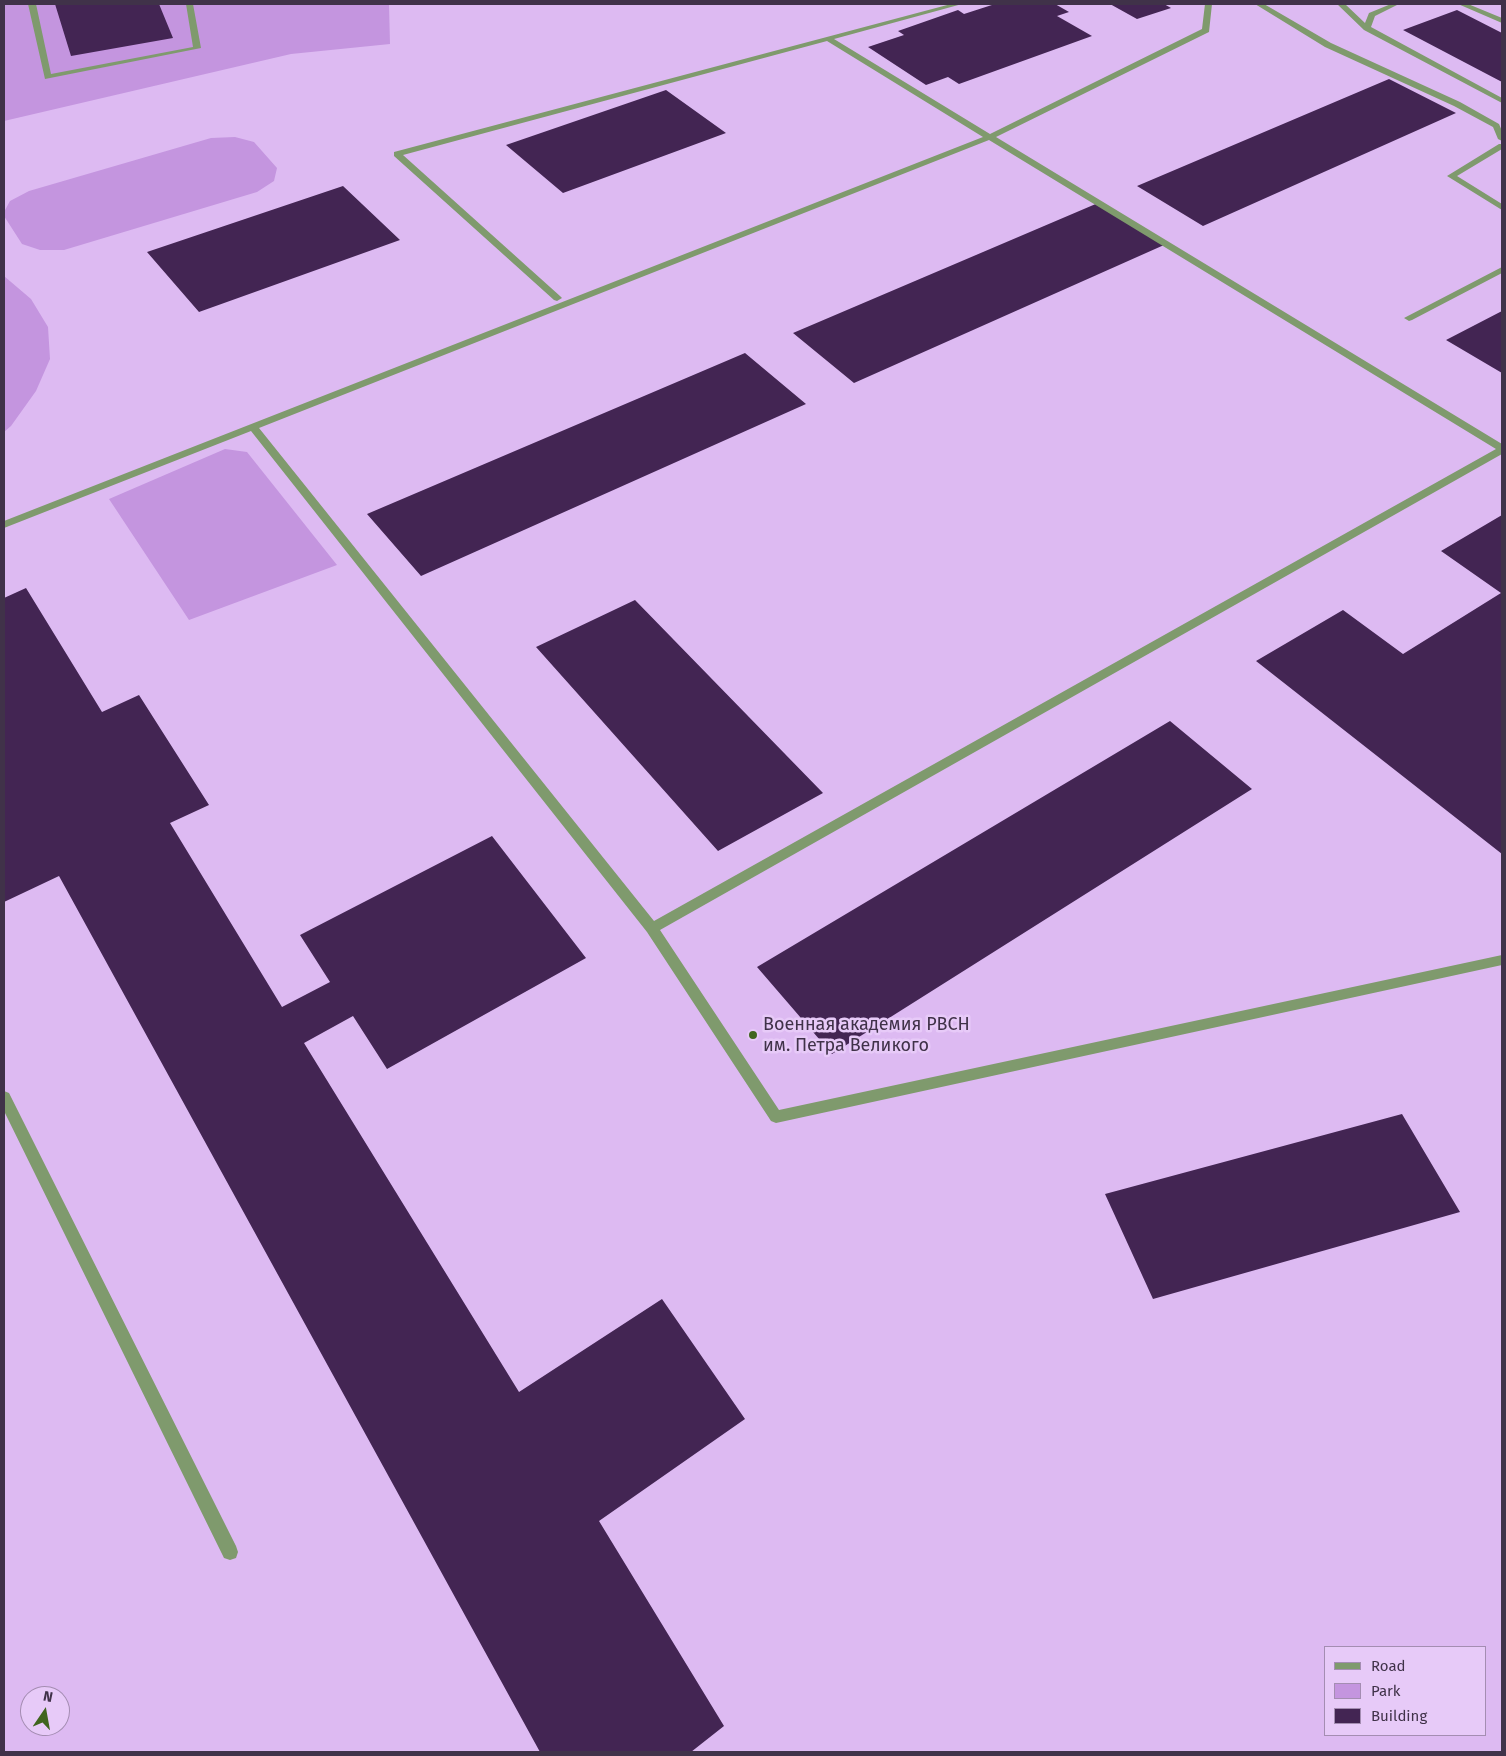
<!DOCTYPE html>
<meta charset="utf-8">
<style>
body{margin:0}
#map{position:relative;width:1506px;height:1756px;overflow:hidden;background:#ddbaf2;font-family:"Fira Sans",sans-serif}
canvas{display:block}
.frame{position:absolute;inset:0;border:5px solid #403249;pointer-events:none}
.legend{position:absolute;left:1324px;top:1646px;width:162px;height:90px;box-sizing:border-box;background:#e7caf8;border:1px solid #a48db2;margin:0;padding:6px 9px;list-style:none;font-size:15px;color:#403249}
.legend li{display:flex;align-items:center;gap:10px;height:25px}
.legend b{width:25px;border:1px solid #a48db2}
.north{position:absolute;left:20px;top:1686px;width:50px;height:50px;box-sizing:border-box;background:#e7caf8;border:1px solid #a48db2;border-radius:50%;rotate:12deg;font-size:14px;font-weight:700;line-height:20px;text-align:center;color:#403249}
.north::after{content:'';display:block;margin:auto;width:18px;height:22px;background:#40651e;clip-path:polygon(50% 0,100% 100%,50% 72%,0 100%)}
</style>
<div id="map">
<canvas width="1506" height="1756"></canvas>
<div class="frame"></div>
<ul class="legend">
<li><b style="height:6px;background:#7f9a6d"></b>Road</li>
<li><b style="height:14px;background:#c495df"></b>Park</li>
<li><b style="height:14px;background:#432553"></b>Building</li>
</ul>
<div class="north">N</div>
</div>
<script>
const context = document.querySelector('canvas').getContext('2d');
context.lineJoin = 'round';
function fillPath(path, color) {
  context.fillStyle = color;
  context.fill(path, 'evenodd');
}
function poly(rows) {
  const path = new Path2D();
  for (const r of rows) {
    path.moveTo(r[0], r[1]);
    for (let i = 2; i < r.length; i += 2) path.lineTo(r[i], r[i + 1]);
  }
  return path;
}
function strokePath(path, color, width, dash) {
  context.strokeStyle = color;
  context.lineWidth = width;
  context.lineCap = dash ? 'butt' : 'round';
  context.setLineDash(dash || []);
  context.stroke(path);
}
function label(font, color, halo, rows, align = 'center') {
  context.font = font + ' "Fira Sans",sans-serif';
  context.lineWidth = 5;
  context.setLineDash([]);
  context.textBaseline = 'middle';
  context.strokeStyle = halo;
  context.fillStyle = color;
  for (const [text, x, y, turn = 0] of rows) {
    context.save();
    context.translate(x, y);
    context.rotate((+turn || 0) * Math.PI / 180);
    context.textAlign = isNaN(turn) ? turn : align;
    if (halo) context.strokeText(text, 0, 0);
    context.fillText(text, 0, 0);
    context.restore();
  }
}
const green = poly([
 [4,4,389,4,390,44,291,54,4,121],
 [235,137,254,142,277,168,274,181,257,192,64,250,40,250,22,244,4,216,4,212,10,201,29,191,211,138],
 [4,276,31,299,48,327,50,359,36,391,11,426,4,432],
 [225,449,247,452,337,565,189,620,109,499]
]);
const building = poly([
 [55,4,159,4,173,38,71,56],
 [995,4,1055,4,1069,12,1057,16,1092,36,959,84,948,77,926,85,868,47,904,35,898,31,958,10,964,14],
 [1110,4,1164,4,1171,8,1137,19],
 [1457,10,1502,33,1502,82,1403,30],
 [1389,79,1456,113,1203,226,1137,186],
 [666,90,726,133,563,193,506,145],
 [343,186,400,240,199,312,147,252],
 [1098,203,1164,245,854,383,793,333],
 [1502,311,1502,373,1446,340],
 [745,353,806,404,421,576,367,514],
 [1502,515,1502,854,1256,661,1343,610,1403,654,1501,593,1441,551],
 [26,588,102,712,139,695,209,805,170,823,282,1007,330,982,300,935,492,836,586,958,387,1069,353,1016,304,1043,519,1392,662,1299,745,1419,599,1521,724,1726,691,1752,540,1752,59,876,4,902,4,598],
 [635,600,823,793,718,851,536,647],
 [1170,721,1252,789,832,1054,757,967],
 [1402,1114,1460,1212,1153,1299,1105,1194]
]);
const minor = poly([
 [28,4,36,4,51,74,193,47,186,4,193,4,201,48,45,79,28,4],
 [951,4,962,4,834,39,990,134,1202,29,1205,4,1212,4,1209,32,996,137,1502,444,1502,454,660,930,779,1110,1502,955,1502,965,776,1123,771,1121,647,932,251,431,4,528,4,521,983,137,827,41,403,155,560,296,562,298,557,301,554,300,394,156,394,152,951,4],
 [989,140,1496,449,654,921,259,428,989,140],
 [1255,4,1264,4,1331,43,1460,102,1499,124,1502,131,1502,141,1498,139,1493,127,1454,106,1325,47,1255,4],
 [1337,4,1345,4,1365,23,1369,13,1391,4,1399,4,1375,16,1371,27,1502,98,1502,103,1364,30,1337,4],
 [1458,4,1468,4,1502,18,1502,23,1458,4],
 [1499,144,1502,144,1502,149,1457,176,1502,204,1502,210,1447,176,1499,144],
 [1502,267,1502,273,1412,320,1409,321,1404,318,1502,267],
 [4,1091,9,1093,236,1546,238,1552,236,1558,230,1560,224,1558,4,1111,4,1091]
]);
const markers = [
 [753,1035,5,"#40651e"]
];
const poiNames = [
 ["Военная академия РВСН",763,1025],
 ["им. Петра Великого",763,1046]
];
fillPath(green, '#c495df');
fillPath(building, '#432553');
fillPath(minor, '#7f9a6d');
for (const [x, y, r, color] of markers) {
  const dot = new Path2D();
  dot.arc(x, y, r, 0, 2 * Math.PI);
  context.fillStyle = color;
  context.fill(dot);
  strokePath(dot, '#e7caf8', 2);
}
label('18px', '#403249', '#e7caf8', poiNames, 'left');
</script>
